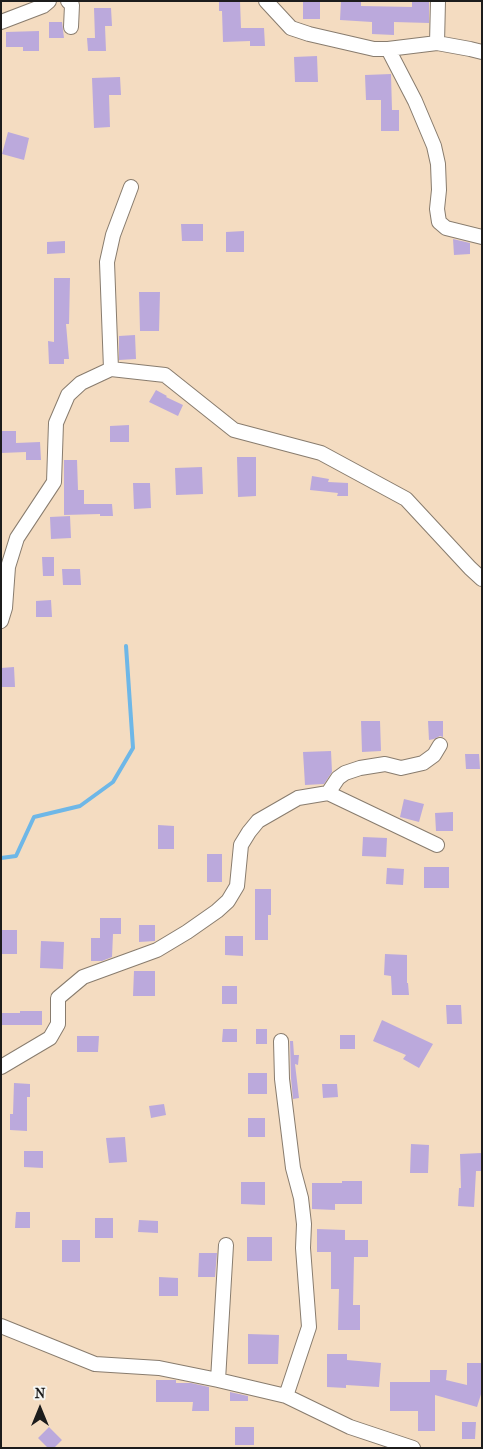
<!DOCTYPE html>
<style>
body{margin:0}
#map{position:relative;width:483px;height:1449px;overflow:hidden;background:#f4dcc1;font-family:"IM FELL French Canon",serif}
canvas{display:block}
.frame{position:absolute;inset:0;border:2px solid #1c1c1c;pointer-events:none}
.north{position:absolute;left:15px;top:1384px;width:50px;height:50px;-webkit-text-stroke:4px #f6f6f2;paint-order:stroke;rotate:0deg;font-size:14px;font-weight:700;line-height:20px;text-align:center;color:#1c1c1c}
.north::after{content:'';display:block;margin:auto;width:18px;height:22px;background:#1c1c1c;clip-path:polygon(50% 0,100% 100%,50% 72%,0 100%)}
</style>
<div id="map">
<canvas width="483" height="1449"></canvas>
<div class="frame"></div>
<div class="north">N</div>
</div>
<script>
const context = document.querySelector('canvas').getContext('2d');
context.lineJoin = 'round';
function poly(rows) {
  const path = new Path2D();
  for (const r of rows) {
    path.moveTo(r[0], r[1]);
    for (let i = 2; i < r.length; i += 2) path.lineTo(r[i], r[i + 1]);
  }
  return path;
}
function strokePath(path, color, width, dash) {
  context.strokeStyle = color;
  context.lineWidth = width;
  context.lineCap = dash ? 'butt' : 'round';
  context.setLineDash(dash || []);
  context.stroke(path);
}
function fillPath(path, color) {
  context.fillStyle = color;
  context.fill(path, 'evenodd');
}
const stream = poly([
 [1,858,16,856,34,817,80,806,113,782,133,748,126,646]
]);
const building = poly([
 [219,1,240,1,241,28,264,28,265,46,250,46,250,41,223,42,222,11,219,11],
 [303,1,320,1,320,19,303,19],
 [341,1,361,1,361,6,412,7,412,1,429,1,429,23,394,22,394,35,372,34,372,22,340,20],
 [94,8,111,8,112,26,105,26,106,51,88,51,87,38,95,38],
 [49,22,62,22,64,38,49,38],
 [39,31,39,51,23,51,23,47,6,47,6,32],
 [317,56,318,82,295,82,294,57],
 [391,74,392,110,399,110,399,131,381,131,381,100,366,100,365,75],
 [120,77,121,95,109,95,110,127,94,128,92,78],
 [8,132,29,138,24,160,2,154],
 [181,224,203,224,203,241,182,241],
 [244,231,244,252,226,252,226,232],
 [453,239,470,243,470,254,454,255],
 [65,241,65,253,47,254,47,242],
 [54,278,70,278,69,324,66,324,69,359,64,359,64,364,49,364,48,341,54,342],
 [139,292,160,292,159,331,140,331],
 [135,335,136,359,119,360,119,336],
 [156,390,167,396,166,397,183,405,178,416,149,402],
 [129,425,129,442,110,442,110,426],
 [1,431,16,431,16,443,40,442,41,460,26,460,26,452,1,453],
 [237,457,256,457,256,496,238,497],
 [64,460,77,460,78,490,84,490,84,504,112,504,113,516,100,516,100,514,64,515],
 [202,467,203,494,176,495,175,468],
 [312,476,329,479,328,482,348,483,348,496,337,496,338,493,310,490],
 [133,483,150,483,151,508,134,509],
 [70,516,71,538,51,539,50,517],
 [42,557,54,557,54,576,43,576],
 [62,569,80,569,81,585,63,585],
 [51,600,52,617,36,617,36,601],
 [14,667,15,687,1,687,1,668],
 [361,721,380,721,381,751,362,752],
 [428,721,443,721,443,737,440,736,434,739,429,740],
 [331,751,332,772,324,784,305,785,303,752],
 [465,754,479,754,480,769,466,769],
 [404,799,424,804,419,822,400,817],
 [453,812,453,831,436,831,435,813],
 [158,825,174,826,174,849,158,849],
 [363,837,387,838,386,857,362,856],
 [207,854,222,854,222,882,207,882],
 [424,867,449,867,449,888,424,888],
 [387,868,404,869,403,885,386,884],
 [255,889,271,889,271,915,268,915,268,940,255,940],
 [100,918,121,918,121,934,113,934,112,957,102,961,91,961,91,938,100,938],
 [139,925,155,925,155,941,139,942],
 [1,930,17,930,17,954,1,954],
 [225,936,243,936,243,956,225,955],
 [41,941,64,942,63,969,40,968],
 [385,954,407,955,407,983,408,983,409,995,392,995,391,976,384,975],
 [134,971,155,971,155,996,133,996],
 [222,986,237,986,237,1004,222,1004],
 [446,1005,461,1005,462,1024,447,1024],
 [20,1011,42,1011,42,1025,1,1025,1,1013,20,1013],
 [382,1020,433,1044,419,1068,403,1059,406,1055,373,1041],
 [223,1029,237,1029,237,1042,222,1042],
 [256,1029,267,1029,267,1044,256,1044],
 [340,1035,355,1035,355,1049,340,1049],
 [77,1036,99,1036,98,1052,77,1052],
 [290,1041,293,1041,294,1055,299,1055,298,1065,295,1064,299,1098,293,1099,291,1078],
 [248,1073,267,1073,267,1094,248,1094],
 [14,1083,30,1084,30,1097,27,1097,27,1131,10,1130,10,1114,13,1114],
 [322,1084,337,1084,338,1097,323,1098],
 [164,1104,166,1115,151,1118,149,1106],
 [248,1118,265,1118,265,1137,248,1137],
 [125,1137,127,1162,109,1163,106,1138],
 [411,1144,429,1145,428,1173,410,1173],
 [24,1151,43,1151,43,1168,24,1167],
 [481,1153,481,1171,476,1171,474,1207,458,1206,459,1188,461,1188,460,1154],
 [342,1181,362,1181,362,1204,335,1204,335,1210,312,1209,312,1183,342,1183],
 [241,1182,265,1182,265,1205,241,1204],
 [16,1212,30,1212,30,1228,15,1228],
 [95,1218,113,1218,113,1238,95,1238],
 [139,1220,158,1221,158,1233,138,1232],
 [317,1229,345,1230,345,1240,368,1240,368,1257,354,1257,353,1305,360,1305,360,1330,338,1330,339,1289,331,1289,331,1252,317,1252],
 [247,1237,272,1237,272,1261,247,1261],
 [62,1240,80,1240,80,1262,62,1262],
 [199,1253,217,1253,215,1277,198,1277],
 [159,1277,178,1278,178,1296,159,1296],
 [248,1334,279,1335,278,1364,248,1364],
 [327,1354,347,1354,347,1360,381,1363,379,1387,346,1385,346,1388,327,1387],
 [467,1363,482,1363,482,1391,477,1407,435,1395,435,1431,418,1431,418,1411,390,1411,390,1382,430,1382,430,1370,447,1370,446,1380,467,1385],
 [156,1380,176,1380,176,1383,191,1383,209,1387,209,1411,192,1411,193,1402,156,1402],
 [230,1392,248,1396,248,1401,230,1401],
 [462,1422,476,1422,475,1439,462,1439],
 [49,1427,62,1440,54,1448,48,1448,38,1438],
 [235,1427,254,1427,254,1445,235,1445]
]);
const minor = poly([
 [68,1,72,5,71,27],
 [266,1,291,28,309,34,374,49,388,49,437,43,470,49,482,52],
 [1,22,43,6,49,1],
 [437,43,438,1],
 [388,49,415,101,434,146,438,164,439,190,437,209,439,222,446,228,482,237],
 [111,369,107,262,113,235,131,187],
 [1,621,5,608,8,567,17,538,54,482,56,423,68,395,81,383,111,369,165,375,234,430,321,453,406,499,470,568,482,579],
 [328,793,338,778,345,773,360,768,385,764,401,768,423,763,434,755,440,745],
 [281,1041,282,1079,293,1168,301,1198,304,1224,303,1248,309,1327,286,1396,350,1427,413,1448],
 [1,1067,50,1038,58,1024,58,998,83,977,157,950,187,932,217,911,228,901,237,886,241,845,249,832,258,821,298,798,328,793,437,845],
 [226,1245,218,1380,286,1396],
 [1,1326,95,1364,159,1368,218,1380]
]);
strokePath(stream, '#6eb7e7', 4);
fillPath(building, '#bba9dc');
strokePath(minor, '#887c6e', 16);
strokePath(minor, '#fff', 14);
</script>
